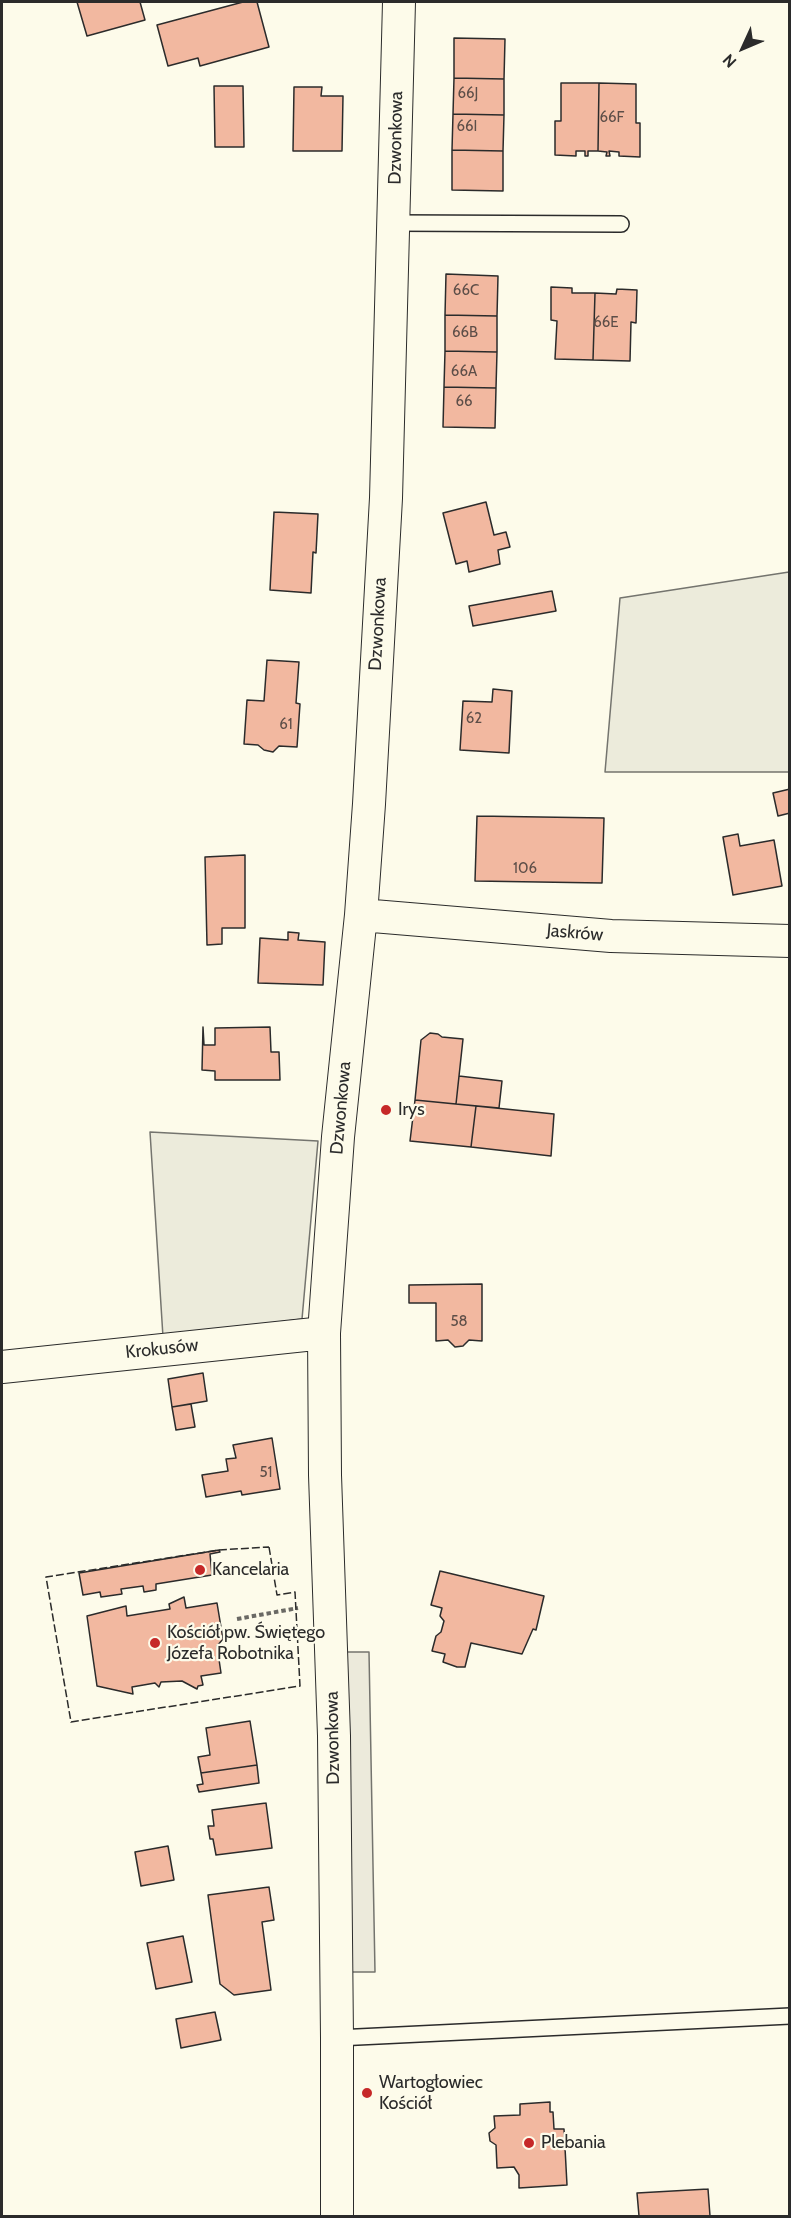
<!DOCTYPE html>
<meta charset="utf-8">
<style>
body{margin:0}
#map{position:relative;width:791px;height:2218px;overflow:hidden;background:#fdfbea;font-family:Cabin,sans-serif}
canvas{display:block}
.frame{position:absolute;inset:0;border:3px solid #2b2b2b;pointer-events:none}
.north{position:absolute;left:713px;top:18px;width:60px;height:60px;-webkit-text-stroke:4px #fdfbea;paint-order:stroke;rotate:226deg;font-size:16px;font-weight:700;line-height:24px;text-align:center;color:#2b2b2b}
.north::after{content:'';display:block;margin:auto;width:21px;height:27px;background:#2b2b2b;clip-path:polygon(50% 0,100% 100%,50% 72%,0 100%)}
</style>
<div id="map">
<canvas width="791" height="2218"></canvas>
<div class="frame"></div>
<div class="north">N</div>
</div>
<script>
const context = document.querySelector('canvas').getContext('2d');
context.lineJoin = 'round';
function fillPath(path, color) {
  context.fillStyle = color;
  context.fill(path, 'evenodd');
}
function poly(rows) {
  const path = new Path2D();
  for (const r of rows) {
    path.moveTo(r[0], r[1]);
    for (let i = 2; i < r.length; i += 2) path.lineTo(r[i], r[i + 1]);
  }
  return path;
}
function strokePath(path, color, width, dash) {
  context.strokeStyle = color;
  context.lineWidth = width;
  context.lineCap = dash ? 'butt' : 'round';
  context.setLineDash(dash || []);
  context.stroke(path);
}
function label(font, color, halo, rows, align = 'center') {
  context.font = font + ' Cabin,sans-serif';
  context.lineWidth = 4.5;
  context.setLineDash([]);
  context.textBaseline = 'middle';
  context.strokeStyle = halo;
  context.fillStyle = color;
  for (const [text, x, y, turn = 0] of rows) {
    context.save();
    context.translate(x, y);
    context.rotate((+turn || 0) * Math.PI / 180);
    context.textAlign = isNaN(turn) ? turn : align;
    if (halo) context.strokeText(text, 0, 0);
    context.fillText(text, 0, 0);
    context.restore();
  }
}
const green = poly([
 [789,572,789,772,605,772,620,598,789,572],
 [150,1132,318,1141,302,1319,163,1337,150,1132]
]);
const parking = poly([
 [344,1652,369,1652,375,1972,348,1972,344,1652]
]);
const building = poly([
 [77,2,140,2,145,20,87,36,77,2],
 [243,2,257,2,269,47,200,66,198,58,168,66,157,25,243,2],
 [454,38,505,39,504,79,454,78,454,38],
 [454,78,504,79,504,115,453,114,454,78],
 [561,83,599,83,598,151,588,151,588,156,585,156,585,151,576,151,576,156,555,155,555,121,561,121,561,83],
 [599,83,636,84,636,123,640,123,640,157,619,156,619,152,609,151,610,156,606,156,607,152,598,151,599,83],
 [214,86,243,86,244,147,215,147,214,86],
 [294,87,322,87,321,96,343,96,342,151,293,151,294,87],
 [453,114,504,115,503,151,452,150,453,114],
 [452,150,503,151,503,191,452,190,452,150],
 [446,274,498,276,497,316,445,315,446,274],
 [551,287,572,288,572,293,595,293,593,360,555,359,557,321,551,320,551,287],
 [617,289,637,290,636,323,631,322,630,361,593,360,595,293,616,294,617,289],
 [445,315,497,316,497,352,445,351,445,315],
 [445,351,497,352,496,388,444,387,445,351],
 [444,387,496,388,495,428,443,427,444,387],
 [486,502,494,535,506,532,510,547,498,550,500,564,469,572,467,561,456,564,443,513,486,502],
 [274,512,318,514,316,553,313,552,311,593,270,590,274,512],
 [552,591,556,611,473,626,469,606,552,591],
 [267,660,299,662,296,703,300,704,297,747,279,746,273,752,264,750,258,745,244,744,247,700,264,701,267,660],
 [493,689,512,691,509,753,460,750,463,701,492,702,493,689],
 [790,789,790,813,778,816,773,793,790,789],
 [477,816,604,818,602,883,475,881,477,816],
 [738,834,740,846,774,840,782,886,733,895,723,837,738,834],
 [245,855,245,928,222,928,222,944,207,945,205,857,245,855],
 [288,932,299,933,298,940,325,942,323,985,258,983,260,938,288,940,288,932],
 [203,1027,204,1045,215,1045,215,1028,270,1027,271,1052,279,1052,280,1080,215,1080,215,1071,202,1070,203,1027],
 [430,1033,438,1034,442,1037,463,1039,456,1104,415,1100,421,1040,430,1033],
 [459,1076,502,1081,499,1108,456,1104,459,1076],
 [415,1100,476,1106,471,1147,410,1141,415,1100],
 [476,1106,554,1114,551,1156,471,1147,476,1106],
 [482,1284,482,1341,469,1340,463,1346,455,1347,448,1340,436,1341,436,1303,409,1303,409,1285,482,1284],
 [203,1373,207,1401,172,1407,168,1379,203,1373],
 [191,1404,195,1427,176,1430,172,1407,191,1404],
 [272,1438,280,1489,242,1495,241,1491,206,1497,202,1475,228,1471,226,1459,236,1458,233,1445,272,1438],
 [219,1550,220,1552,210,1554,212,1575,156,1584,156,1590,144,1592,143,1586,121,1589,122,1594,101,1597,100,1592,83,1595,79,1573,219,1550],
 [440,1571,544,1596,536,1630,533,1629,522,1654,471,1643,465,1667,457,1667,443,1662,445,1654,432,1651,436,1636,441,1632,444,1621,440,1616,442,1608,431,1605,440,1571],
 [184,1597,186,1608,217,1603,223,1639,217,1646,221,1673,201,1676,203,1685,198,1686,197,1689,182,1681,161,1682,159,1687,155,1683,132,1687,133,1694,97,1686,87,1616,126,1606,127,1616,170,1609,169,1604,184,1597],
 [250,1721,257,1765,201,1773,198,1757,210,1755,206,1728,250,1721],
 [257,1765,259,1783,199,1792,197,1785,203,1784,201,1773,257,1765],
 [266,1803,272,1848,216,1855,213,1839,210,1839,208,1826,214,1826,212,1810,266,1803],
 [168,1846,174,1880,141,1886,135,1852,168,1846],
 [269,1887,274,1920,262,1922,271,1990,234,1995,220,1984,208,1895,269,1887],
 [183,1936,192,1982,156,1989,147,1943,183,1936],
 [215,2012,221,2040,181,2048,176,2019,215,2012],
 [550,2102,550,2112,553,2112,554,2129,564,2129,567,2185,519,2188,519,2175,514,2167,497,2168,496,2145,490,2141,489,2133,495,2128,494,2116,520,2115,520,2104,550,2102],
 [708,2189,710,2216,639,2216,637,2193,708,2189]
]);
const path = poly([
 [237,1619,298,1608]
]);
const lane = poly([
 [393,223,621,224],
 [337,2038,790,2016]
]);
const street = poly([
 [361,915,611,936,790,941],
 [2,1367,324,1333],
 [337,2216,337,2038,334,1736,325,1475,324,1333,338,1137,361,915,369,804,386,498,399,2]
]);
const fence = poly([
 [269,1547,277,1595,295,1592,300,1686,71,1722,46,1577,219,1550,269,1547]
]);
const markers = [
 [386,1110,6,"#c62828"],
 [200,1570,6,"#c62828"],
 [155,1643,6,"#c62828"],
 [367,2093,6,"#c62828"],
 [529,2143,6,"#c62828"]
];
const numberNames = [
 ["66J",468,94],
 ["66F",612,118],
 ["66I",467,127],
 ["66C",466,291],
 ["66E",606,323],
 ["66B",465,333],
 ["66A",464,372],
 ["66",464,402],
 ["62",474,719],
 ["61",286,725],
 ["106",525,869],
 ["58",459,1322],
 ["51",266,1473]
];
const streetNames = [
 ["Dzwonkowa",396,138,-89],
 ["Dzwonkowa",378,624,-87],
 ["Jaskrów",575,933,5],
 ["Dzwonkowa",341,1108,-85],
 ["Krokusów",162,1349,-6],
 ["Dzwonkowa",333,1738,-91]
];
const poiNames = [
 ["Irys",398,1110],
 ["Kancelaria",212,1570],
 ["Kościół pw. Świętego",167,1633],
 ["Józefa Robotnika",167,1654],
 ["Wartogłowiec",379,2083],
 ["Kościół",379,2104],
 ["Plebania",541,2143]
];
fillPath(green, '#ecebdb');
strokePath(green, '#74746e', 1.5);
fillPath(parking, '#eceadb');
strokePath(parking, '#74746e', 1.5);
fillPath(building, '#f2b8a0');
strokePath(building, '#2b2b2b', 1.5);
strokePath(lane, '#2b2b2b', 18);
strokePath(street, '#2b2b2b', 34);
strokePath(path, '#6a6964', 4, [4.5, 3]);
strokePath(lane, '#fdfbea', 15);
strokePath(street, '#fdfbea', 32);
strokePath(fence, '#2b2b2b', 1.5, [8, 3]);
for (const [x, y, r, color] of markers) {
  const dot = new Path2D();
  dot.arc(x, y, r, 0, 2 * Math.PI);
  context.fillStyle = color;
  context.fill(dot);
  strokePath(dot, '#fdfbea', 2);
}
label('15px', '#5d4e48', null, numberNames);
label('18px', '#2b2b2b', '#fdfbea', streetNames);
label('18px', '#2b2b2b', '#fdfbea', poiNames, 'left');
</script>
